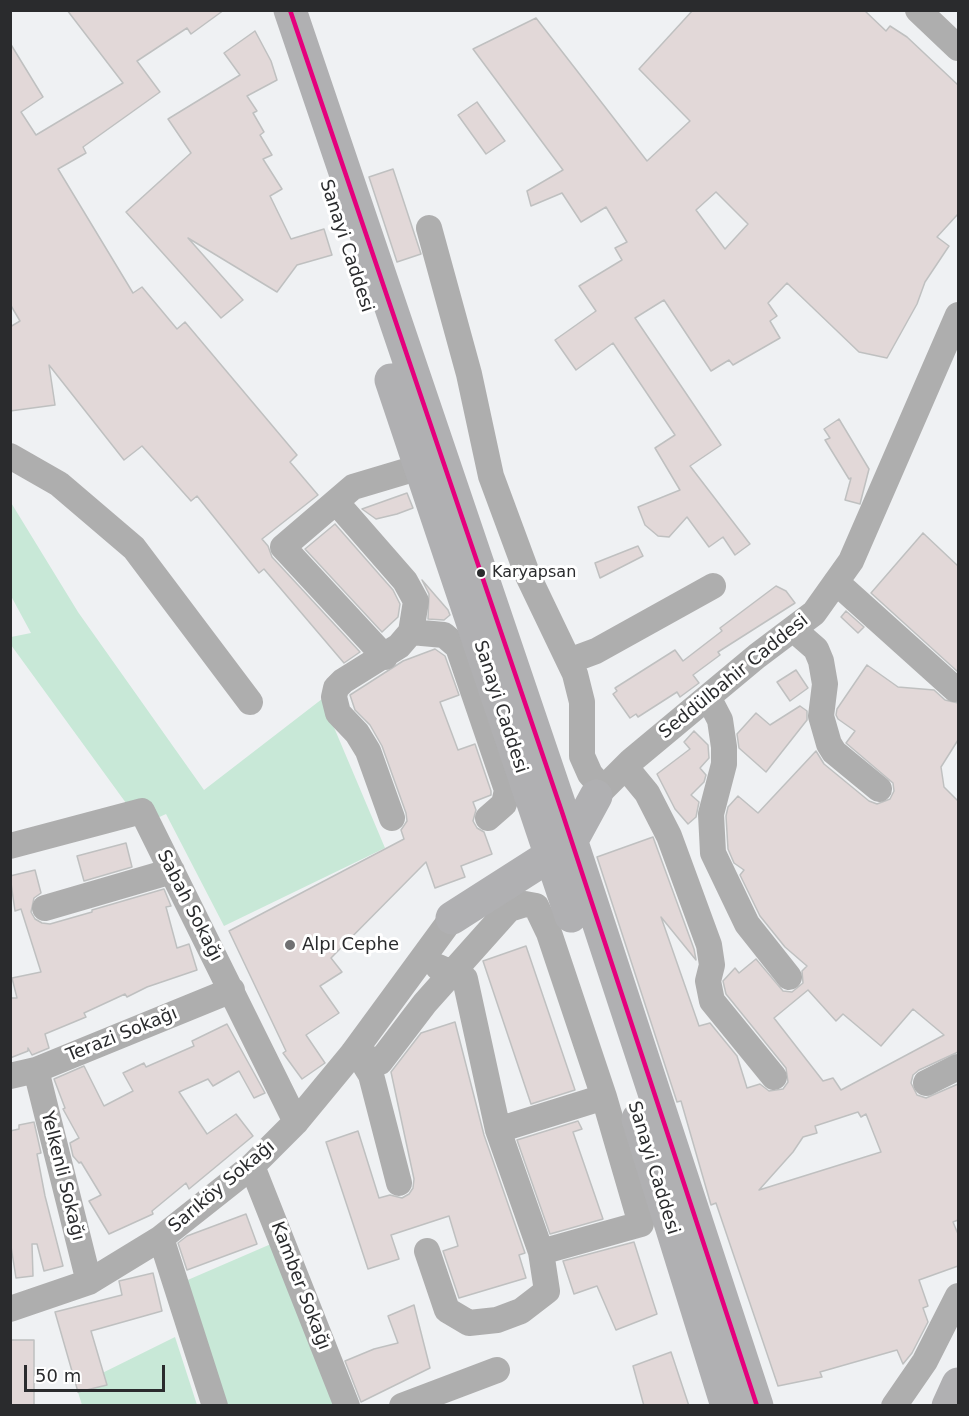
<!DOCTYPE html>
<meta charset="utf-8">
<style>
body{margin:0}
#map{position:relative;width:969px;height:1416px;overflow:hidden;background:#eff1f3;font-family:"DejaVu Sans",sans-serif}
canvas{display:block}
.frame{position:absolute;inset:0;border:12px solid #2a2b2d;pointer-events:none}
.scale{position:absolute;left:24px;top:1365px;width:141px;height:27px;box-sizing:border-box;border:3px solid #2a2b2d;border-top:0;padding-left:8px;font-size:18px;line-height:21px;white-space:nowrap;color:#2a2b2d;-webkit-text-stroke:4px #fff;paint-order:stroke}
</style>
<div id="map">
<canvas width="969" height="1416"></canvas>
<div class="frame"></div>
<div class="scale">50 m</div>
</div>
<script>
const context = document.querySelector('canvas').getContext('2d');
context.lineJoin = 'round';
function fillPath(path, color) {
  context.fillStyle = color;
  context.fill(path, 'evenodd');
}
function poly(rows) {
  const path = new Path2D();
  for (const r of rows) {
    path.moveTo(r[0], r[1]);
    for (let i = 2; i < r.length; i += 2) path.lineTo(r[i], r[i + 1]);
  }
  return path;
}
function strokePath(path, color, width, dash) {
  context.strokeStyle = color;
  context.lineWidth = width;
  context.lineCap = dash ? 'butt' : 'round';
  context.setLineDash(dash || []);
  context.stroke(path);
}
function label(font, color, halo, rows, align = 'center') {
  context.font = font + ' "DejaVu Sans",sans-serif';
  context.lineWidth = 6;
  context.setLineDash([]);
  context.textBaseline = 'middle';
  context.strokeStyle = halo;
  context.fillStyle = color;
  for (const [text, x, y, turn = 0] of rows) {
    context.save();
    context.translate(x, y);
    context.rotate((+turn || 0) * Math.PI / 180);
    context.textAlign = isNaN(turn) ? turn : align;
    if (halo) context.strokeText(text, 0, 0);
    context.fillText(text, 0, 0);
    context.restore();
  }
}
const green = poly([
 [10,501,78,612,204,790,322,699,385,848,224,926,166,814,142,825,11,645,11,637,31,633,11,596],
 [271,1244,339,1405,226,1405,183,1282],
 [175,1337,197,1405,82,1405,76,1386]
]);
const building = poly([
 [67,10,224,10,191,34,187,28,137,61,160,92,83,147,86,153,58,169,133,293,142,287,177,329,185,322,297,455,290,462,318,495,262,539,268,546,272,557,360,652,344,663,264,569,259,573,197,496,191,501,142,446,124,460,49,365,55,405,10,411,10,327,20,321,10,304,10,43,43,97,21,112,36,135,123,83,67,10],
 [693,10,864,10,886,31,890,26,907,37,958,85,958,214,937,237,949,246,925,282,917,304,887,358,859,352,787,283,768,303,777,316,770,321,780,338,733,365,729,360,711,371,664,300,635,318,721,445,690,466,750,544,735,555,723,537,709,547,687,517,669,537,658,536,645,525,638,507,680,490,655,448,675,435,613,343,576,370,555,340,596,311,579,286,622,260,615,248,627,242,606,207,581,222,562,193,531,206,527,191,563,170,473,49,536,18,647,161,690,121,639,69,693,10],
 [716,192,748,224,725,249,696,210,716,192],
 [255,31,271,61,277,80,247,96,257,111,253,113,264,132,260,135,272,155,263,159,282,189,270,196,291,239,324,229,332,255,297,265,277,292,188,238,243,300,221,318,126,212,191,153,168,119,240,75,224,53,255,31],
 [477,102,505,141,486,154,458,115,477,102],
 [393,169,421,254,397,262,369,177,393,169],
 [839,419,869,469,860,504,845,500,851,478,849,479,825,440,830,438,824,429,839,419],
 [407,493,413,508,397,514,376,519,362,509,407,493],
 [335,524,393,590,400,604,398,617,382,632,305,549,335,524],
 [923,533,958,566,958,672,871,593,923,533],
 [638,546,643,556,600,578,595,563,638,546],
 [422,580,448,610,450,615,444,620,428,619,429,594,422,580],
 [776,586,786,591,795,603,718,652,720,655,693,675,699,683,680,697,677,692,638,717,636,714,630,718,613,694,617,691,615,688,675,650,683,661,722,631,720,628,776,586],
 [846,611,864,627,858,633,841,617,846,611],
 [435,649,445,656,459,695,440,702,458,750,475,744,491,791,491,795,473,802,476,810,473,821,477,828,484,832,492,854,461,866,465,877,435,888,426,862,331,958,342,972,320,986,339,1013,306,1035,325,1063,302,1079,283,1053,286,1051,229,931,404,839,401,830,407,821,406,813,382,746,370,725,355,710,350,695,403,661,435,649],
 [867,665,898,687,934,690,945,700,958,703,958,740,941,767,944,787,958,801,958,1052,919,1070,913,1075,911,1083,917,1095,926,1098,958,1084,958,1220,953,1222,958,1234,958,1266,919,1280,928,1306,923,1308,928,1322,912,1353,903,1364,897,1350,820,1372,822,1377,778,1386,716,1203,711,1205,681,1101,677,1102,597,857,653,837,694,949,696,960,661,917,699,1026,710,1023,737,1056,747,1088,760,1084,769,1091,783,1089,788,1082,786,1068,726,994,723,981,735,968,739,973,756,959,783,991,792,992,803,983,802,971,807,966,785,947,760,916,740,875,744,870,734,863,728,849,726,816,728,807,738,796,758,813,816,751,824,764,869,801,877,804,890,799,894,791,893,783,846,743,855,731,838,719,836,715,837,709,867,665],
 [808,990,836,1021,843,1014,881,1046,913,1009,944,1035,841,1090,833,1078,823,1081,774,1018,808,990],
 [858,1112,861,1117,866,1114,881,1152,759,1190,793,1152,803,1137,817,1133,815,1126,858,1112],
 [796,670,808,688,790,701,777,682,796,670],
 [800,706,807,711,807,720,766,772,739,748,737,734,756,713,770,725,800,706],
 [694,731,708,745,709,758,700,768,706,775,704,782,691,795,699,802,696,817,688,824,675,809,657,774,690,749,684,742,694,731],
 [126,843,132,867,84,881,77,856,126,843],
 [35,870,41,893,34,898,31,912,35,919,42,923,50,924,92,912,92,910,164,889,171,906,166,907,177,948,189,944,197,970,147,987,127,997,125,994,84,1013,86,1017,45,1034,49,1048,32,1055,28,1048,28,1051,10,1058,10,998,17,998,12,978,41,972,21,909,15,911,10,876,35,870],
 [526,946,575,1090,531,1104,483,961,526,946],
 [455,1022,484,1135,525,1253,519,1255,526,1278,459,1298,443,1251,458,1246,449,1216,391,1235,399,1259,368,1269,326,1142,358,1131,379,1198,390,1195,402,1198,409,1194,413,1188,414,1179,391,1072,421,1033,455,1022],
 [227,1024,265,1093,254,1098,239,1071,213,1086,208,1079,179,1092,207,1134,236,1114,253,1136,189,1189,186,1183,152,1211,153,1214,109,1234,89,1201,101,1195,81,1162,79,1163,73,1156,70,1143,79,1138,63,1109,65,1108,54,1079,84,1066,104,1106,133,1091,123,1073,144,1063,146,1067,194,1046,192,1041,227,1024],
 [578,1121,582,1129,573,1132,603,1219,550,1234,517,1140,578,1121],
 [34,1122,41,1153,37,1154,45,1196,63,1266,44,1271,37,1244,32,1244,33,1276,16,1278,10,1240,10,1131,19,1129,19,1125,34,1122],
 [246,1214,257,1244,187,1270,178,1243,187,1236,246,1214],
 [634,1242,657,1314,616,1330,597,1286,574,1294,563,1261,634,1242],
 [153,1273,162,1311,91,1331,107,1385,78,1392,55,1312,122,1295,119,1281,153,1273],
 [414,1305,430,1368,361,1402,345,1361,374,1349,398,1343,388,1316,414,1305],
 [10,1340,34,1340,34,1406,10,1406,10,1340],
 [671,1352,689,1406,644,1406,633,1366,671,1352]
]);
const minor = poly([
 [918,10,958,48],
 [429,228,469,374,491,476,528,576,575,674,582,702,582,756,590,774,603,789],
 [10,456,59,484,134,548,250,702],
 [336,502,405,581,416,601,411,632,399,646,343,681,336,688,334,697,338,713,357,733,368,751,392,818],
 [836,582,955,689],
 [793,629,816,649,821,661,825,684,821,716,829,744,834,752,879,789],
 [411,632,444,635,458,647,507,790,504,804,488,818],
 [385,657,283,547,353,487,420,467],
 [569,661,596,651,713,586],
 [708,697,720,720,724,747,724,764,711,814,713,853,747,924,789,977],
 [623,770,633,776,647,793,669,836,709,945,712,965,708,981,712,1001,774,1077],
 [596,796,631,761,757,656,814,613,851,561,958,315],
 [10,846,142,811,296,1122],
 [45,908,172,871],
 [353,1053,380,1062,425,1003,509,909,525,904,536,906,549,933,604,1097,641,1224,541,1252],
 [358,1054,371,1075,399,1183],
 [36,1070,89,1282],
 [10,1076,36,1070,232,990],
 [926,1083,958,1067],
 [498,1130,604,1097],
 [252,1166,347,1406],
 [161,1238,215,1406],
 [427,1251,447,1310,469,1323,497,1320,521,1311,547,1291,541,1252,498,1130,465,979,438,967],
 [10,1309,89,1282,161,1238,252,1166,296,1122,353,1053,452,918],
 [402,1406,497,1370],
 [894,1406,925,1361,958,1296]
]);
const major = poly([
 [290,10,562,812,757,1406],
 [391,380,571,916],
 [452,918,571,842,596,796],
 [638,1119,727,1406],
 [948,1406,958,1384]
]);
const bus1 = poly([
 [290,10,562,812,757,1406]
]);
const markers = [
 [481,573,5,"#2a2b2d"],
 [290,945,6,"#6f7072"]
];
const busNames = [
 ["Karyapsan",492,573]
];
const streetNames = [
 ["Sanayi Caddesi",346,246,72],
 ["Seddülbahir Caddesi",734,677,-39],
 ["Sanayi Caddesi",500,707,72],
 ["Sabah Sokağı",189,906,63],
 ["Terazi Sokağı",122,1035,-22],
 ["Sanayi Caddesi",653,1168,73],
 ["Yelkenli Sokağı",62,1176,76],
 ["Sarıköy Sokağı",222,1187,-40],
 ["Kamber Sokağı",300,1286,69]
];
const poiNames = [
 ["Alpı Cephe",302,945]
];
fillPath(green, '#c8e8d7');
fillPath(building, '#e2d8d8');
strokePath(building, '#bfc0c0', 1.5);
strokePath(minor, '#aeaeae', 26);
strokePath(major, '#b0b0b2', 33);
strokePath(bus1, '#e5007d', 4.5);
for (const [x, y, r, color] of markers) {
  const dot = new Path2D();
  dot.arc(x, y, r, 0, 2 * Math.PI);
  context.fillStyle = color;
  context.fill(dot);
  strokePath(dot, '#fff', 2);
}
label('16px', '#2a2b2d', '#fff', busNames, 'left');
label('18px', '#2a2b2d', '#fff', streetNames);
label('18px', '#2a2b2d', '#fff', poiNames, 'left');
</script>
